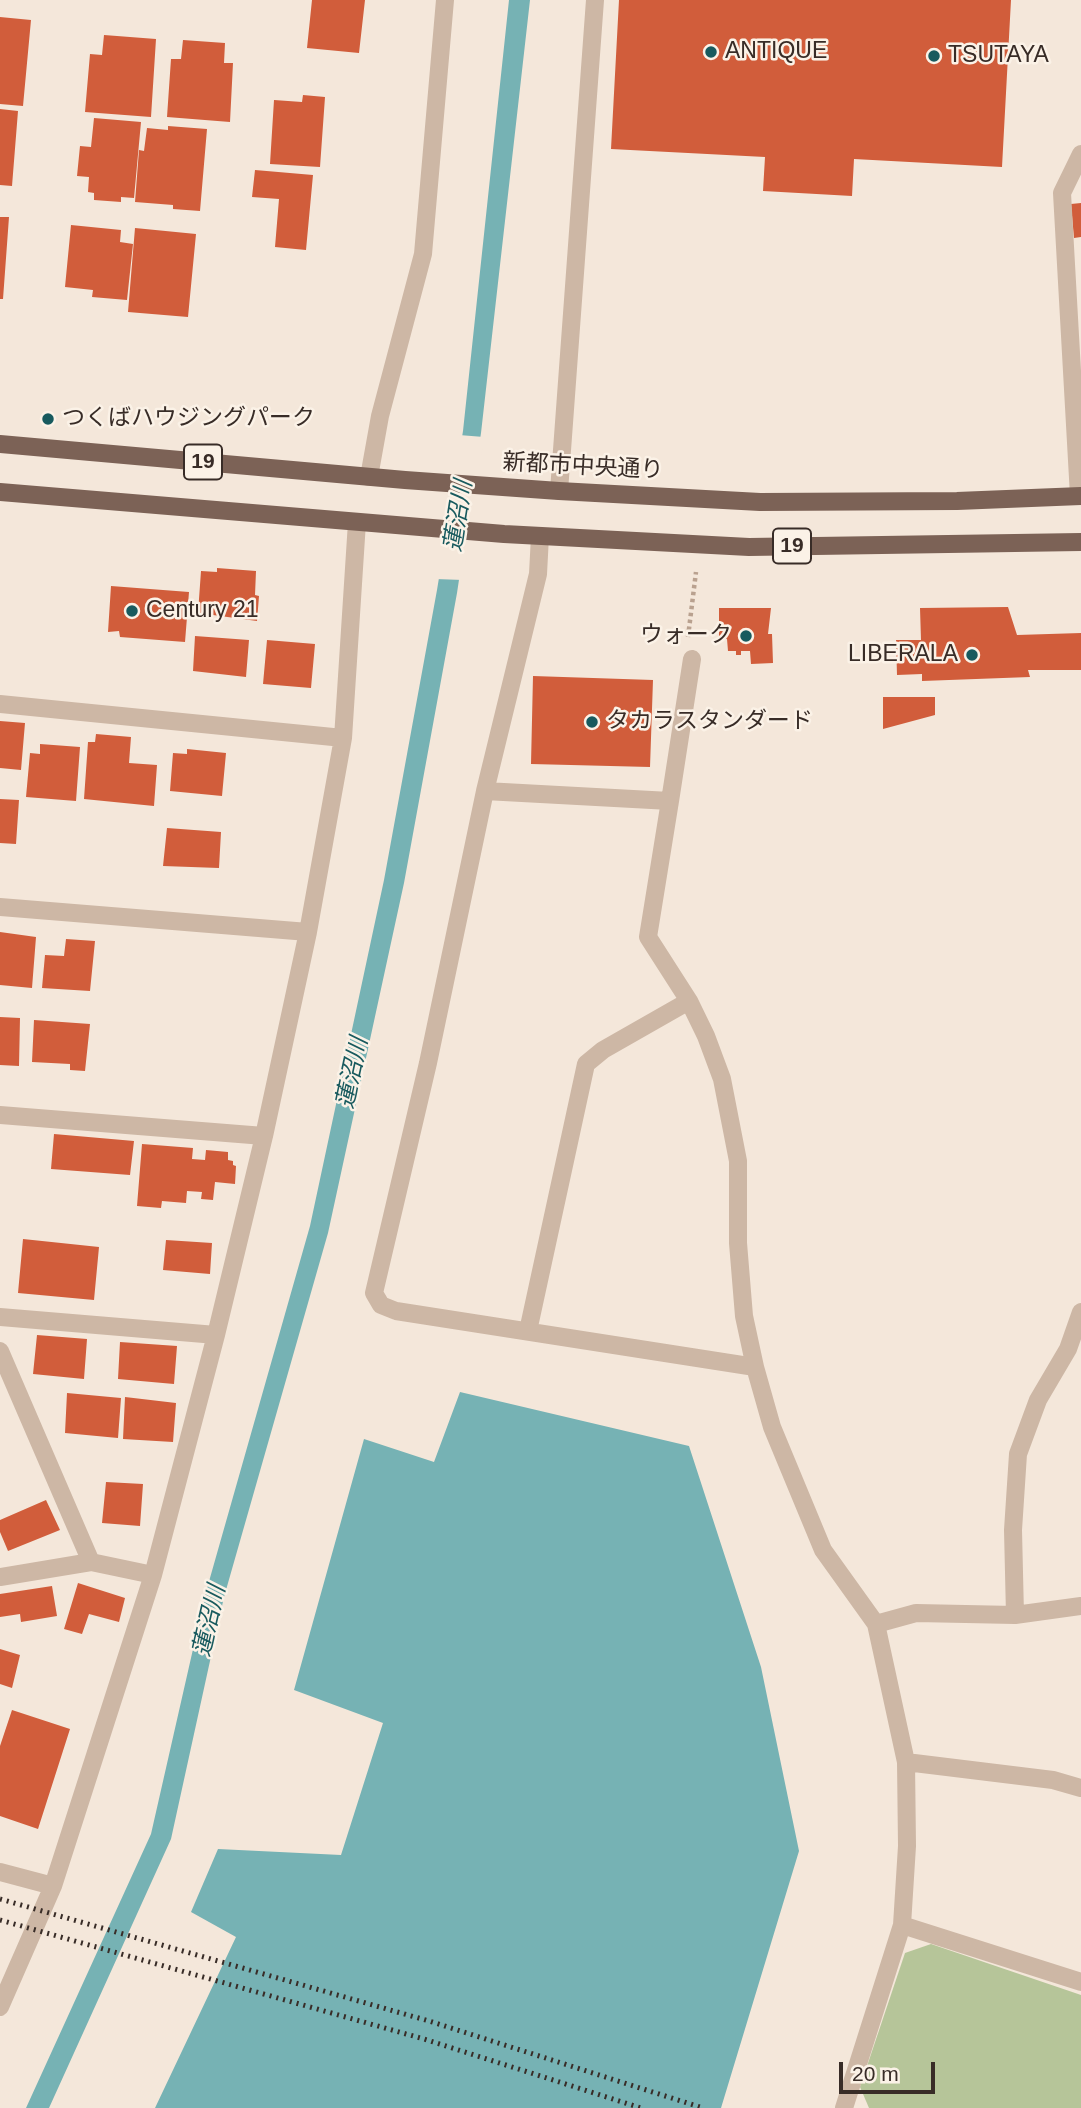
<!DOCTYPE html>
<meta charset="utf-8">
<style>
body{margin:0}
#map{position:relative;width:1081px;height:2108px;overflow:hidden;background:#f4e7da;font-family:Arial,sans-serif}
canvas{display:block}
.scale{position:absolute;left:839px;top:2062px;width:96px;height:32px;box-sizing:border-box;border:4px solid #382c27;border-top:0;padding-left:9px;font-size:21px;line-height:24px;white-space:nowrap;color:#382c27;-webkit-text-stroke:5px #fbf2e7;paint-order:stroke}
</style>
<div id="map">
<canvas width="1081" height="2108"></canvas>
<div class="scale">20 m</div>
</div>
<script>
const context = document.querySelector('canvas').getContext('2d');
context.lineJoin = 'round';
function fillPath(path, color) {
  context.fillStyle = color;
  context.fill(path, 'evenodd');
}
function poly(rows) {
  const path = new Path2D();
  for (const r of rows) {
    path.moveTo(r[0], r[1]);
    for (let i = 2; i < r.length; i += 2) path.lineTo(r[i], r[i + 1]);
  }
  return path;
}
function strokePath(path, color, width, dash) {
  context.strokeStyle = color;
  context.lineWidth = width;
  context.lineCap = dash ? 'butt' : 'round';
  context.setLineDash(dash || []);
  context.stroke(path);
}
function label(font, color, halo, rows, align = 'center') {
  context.font = font + ' Arial,"Noto Sans JP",sans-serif';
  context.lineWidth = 5;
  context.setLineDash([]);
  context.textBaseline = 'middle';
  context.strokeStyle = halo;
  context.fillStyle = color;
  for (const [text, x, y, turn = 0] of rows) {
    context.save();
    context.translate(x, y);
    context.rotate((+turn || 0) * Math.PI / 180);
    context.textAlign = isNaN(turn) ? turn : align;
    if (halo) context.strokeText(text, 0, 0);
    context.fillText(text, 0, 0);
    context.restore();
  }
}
const green = poly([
 [931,1944,1081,1995,1081,2108,869,2108,860,2087,905,1953]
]);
const water = poly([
 [509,0,530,0,481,433,457,593,404,883,328,1233,224,1597,171,1839,49,2108,26,2108,151,1834,206,1592,310,1226,384,880,437,590,463,431],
 [460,1392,689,1446,761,1667,799,1851,721,2108,155,2108,236,1937,191,1912,218,1849,341,1855,383,1723,294,1690,364,1439,434,1462]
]);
const pier = poly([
 [459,435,484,437,463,580,435,579]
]);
const building = poly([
 [312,0,365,0,359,53,307,48],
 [619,0,1011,0,1002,167,854,159,852,196,763,191,765,157,611,149],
 [0,17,31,20,23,106,0,104],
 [104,35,156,39,151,117,85,112,90,54,102,55],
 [183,40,225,43,224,63,233,63,230,122,167,117,171,59,181,59],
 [303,95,325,97,320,167,270,164,274,100,302,102],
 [0,109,18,111,12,186,0,185],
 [94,118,141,122,134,198,121,197,121,202,94,200,94,193,88,192,89,177,77,176,80,146,91,147],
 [168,126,207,129,200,211,173,209,173,205,135,202,139,150,144,151,147,128,168,130],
 [255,170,313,175,306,250,275,247,279,199,252,197],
 [1081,203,1081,237,1074,238,1071,204],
 [0,217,9,217,3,299,0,299],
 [71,225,121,230,120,242,133,244,127,300,92,297,93,290,65,287],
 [135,228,196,234,188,317,128,312],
 [217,568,256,571,255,595,259,596,257,621,198,613,201,571,217,572],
 [111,586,189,592,185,642,120,637,119,631,108,632],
 [1008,607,1017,635,1081,633,1081,670,1028,670,1030,677,922,681,922,674,897,675,896,640,921,640,920,608],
 [719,608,771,608,768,634,772,634,773,663,751,664,750,651,741,651,741,655,736,655,736,651,728,651,727,639,719,639],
 [195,636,249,640,246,677,193,671],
 [267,640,315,644,311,688,263,684],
 [533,676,653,680,650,767,531,764],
 [883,697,935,697,935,715,883,729],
 [0,721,25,723,21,770,0,768],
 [96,734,131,737,129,763,157,765,154,806,84,799,88,742,95,742],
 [40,744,80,747,76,801,26,797,30,753,40,754],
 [187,749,226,753,222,796,170,791,173,753,187,754],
 [0,799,19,800,16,844,0,843],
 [167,828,221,832,219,868,163,866],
 [0,932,36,937,32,988,0,985],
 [66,939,95,941,90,991,42,988,45,955,64,956],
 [0,1017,20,1018,19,1066,0,1065],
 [34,1020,90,1024,85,1071,70,1070,70,1064,32,1062],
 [54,1134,134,1141,130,1175,51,1169],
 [142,1144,193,1148,192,1159,205,1160,206,1150,228,1152,228,1160,233,1161,233,1165,236,1166,235,1184,215,1182,213,1200,201,1199,202,1192,187,1191,186,1203,162,1201,161,1208,137,1206],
 [23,1239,99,1247,94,1300,18,1293],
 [166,1240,212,1243,210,1274,163,1270],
 [37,1335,87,1339,84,1379,33,1374],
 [120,1342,177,1346,174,1384,118,1379],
 [67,1393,121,1398,118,1438,65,1433],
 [125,1397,176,1403,173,1442,123,1439],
 [106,1482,143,1484,140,1526,102,1523],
 [46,1500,60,1530,8,1551,0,1532,0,1520],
 [78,1583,125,1598,119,1622,89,1614,82,1634,64,1629],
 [52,1586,57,1616,21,1622,20,1614,0,1617,0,1594],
 [0,1649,20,1655,12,1688,0,1684],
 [12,1710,70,1729,38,1829,0,1816,0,1746]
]);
const path = poly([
 [688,637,696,572]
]);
const minor = poly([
 [369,477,380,416,423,254,445,0],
 [559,491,595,0],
 [1079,496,1062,193,1081,154],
 [540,536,538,574,485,791,670,801,648,937,689,1001,706,1036,722,1079,738,1161,738,1243,744,1316,755,1367,772,1427,823,1550,876,1624,906,1762,907,1846,902,1925,844,2108],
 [0,704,343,738],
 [485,791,428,1063,374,1293,381,1305,396,1311,755,1367],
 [670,801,692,659],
 [0,907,308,932],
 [0,1115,264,1136],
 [0,1317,216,1335],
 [528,1331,586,1064,603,1050,689,1001],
 [0,1351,91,1562],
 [0,1577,91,1562,153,1575],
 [1015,1615,1013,1530,1018,1454,1038,1400,1068,1349,1081,1312],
 [876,1624,916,1613,1015,1615,1081,1606],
 [906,1762,1053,1780,1081,1788],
 [0,1872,53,1886],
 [902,1925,1081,1982],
 [0,2007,53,1886,153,1575,216,1335,264,1136,308,932,343,738,357,522]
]);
const primary = poly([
 [0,444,405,480,559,491,760,502,957,501,1081,496],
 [0,492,504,534,749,547,1081,542]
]);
const rail = poly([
 [0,1899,429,2021,703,2108],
 [0,1920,424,2039,641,2108]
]);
const markers = [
 [711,52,7,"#185a5e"],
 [934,56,7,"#185a5e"],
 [48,419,7,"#185a5e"],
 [132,611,7,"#185a5e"],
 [746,636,7,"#185a5e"],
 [972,655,7,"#185a5e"],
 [592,722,7,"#185a5e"]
];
const shields = [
 [203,462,38],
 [792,546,38]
];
const shieldNames = [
 ["19",203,462],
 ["19",792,546]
];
const poiNames = [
 ["ANTIQUE",725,52],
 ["TSUTAYA",948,56],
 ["つくばハウジングパーク",62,419],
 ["Century 21",146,611],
 ["ウォーク",732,636,"right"],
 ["LIBERALA",958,655,"right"],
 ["タカラスタンダード",606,722]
];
const streetNames = [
 ["新都市中央通り",583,467,3]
];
const waterNames = [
 ["蓮沼川",459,516,-81],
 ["蓮沼川",353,1073,-78],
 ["蓮沼川",210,1621,-77]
];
fillPath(green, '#b6c599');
fillPath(water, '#76b2b4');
fillPath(pier, '#f4e7da');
fillPath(building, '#d15d3b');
strokePath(path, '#b9a18f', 4.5, [3.5, 3.5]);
strokePath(minor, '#cdb7a5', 18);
strokePath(primary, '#7c6256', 18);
strokePath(rail, '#382c27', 5, [2, 5]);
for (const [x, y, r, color] of markers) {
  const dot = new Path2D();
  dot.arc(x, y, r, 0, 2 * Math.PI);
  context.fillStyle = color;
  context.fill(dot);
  strokePath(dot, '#fbf2e7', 2.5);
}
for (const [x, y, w] of shields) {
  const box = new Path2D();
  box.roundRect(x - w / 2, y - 17.5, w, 35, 5);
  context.fillStyle = '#fbf2e7';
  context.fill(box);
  strokePath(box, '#382c27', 2);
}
label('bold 21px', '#382c27', null, shieldNames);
label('23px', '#382c27', '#fbf2e7', poiNames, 'left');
label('23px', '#382c27', '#fbf2e7', streetNames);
label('italic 24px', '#185a5e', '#fbf2e7', waterNames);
</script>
